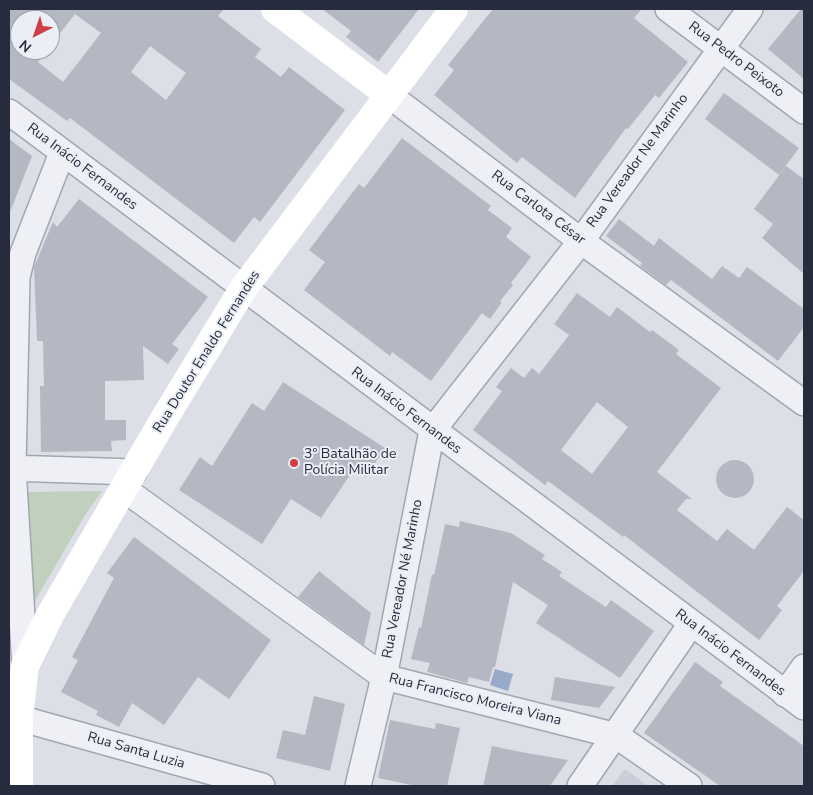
<!DOCTYPE html>
<meta charset="utf-8">
<style>
body{margin:0}
#map{position:relative;width:813px;height:795px;overflow:hidden;background:#dcdfe6;font-family:"Nunito Sans",sans-serif}
canvas{display:block}
.frame{position:absolute;inset:0;border:10px solid #262c3d;pointer-events:none}
.north{position:absolute;left:10px;top:10px;width:50px;height:50px;box-sizing:border-box;background:#ebeef4;border:1px solid #9ca0ab;border-radius:50%;rotate:221deg;font-size:14px;font-weight:700;line-height:20px;text-align:center;color:#262c3d}
.north::after{content:'';display:block;margin:auto;width:18px;height:22px;background:#ce3f48;clip-path:polygon(50% 0,100% 100%,50% 72%,0 100%)}
</style>
<div id="map">
<canvas width="813" height="795"></canvas>
<div class="frame"></div>
<div class="north">N</div>
</div>
<script>
const context = document.querySelector('canvas').getContext('2d');
context.lineJoin = 'round';
function fillPath(path, color) {
  context.fillStyle = color;
  context.fill(path, 'evenodd');
}
function poly(rows) {
  const path = new Path2D();
  for (const r of rows) {
    if (r.length === 3) {
      path.moveTo(r[0] + r[2], r[1]);
      path.arc(r[0], r[1], r[2], 0, 2 * Math.PI);
      continue;
    }
    path.moveTo(r[0], r[1]);
    for (let i = 2; i < r.length; i += 2) path.lineTo(r[i], r[i + 1]);
  }
  return path;
}
function strokePath(path, color, width, dash) {
  context.strokeStyle = color;
  context.lineWidth = width;
  context.lineCap = dash ? 'butt' : 'round';
  context.setLineDash(dash || []);
  context.stroke(path);
}
function label(font, color, halo, rows, align = 'center') {
  context.font = font + ' "Nunito Sans",sans-serif';
  context.lineWidth = 4;
  context.setLineDash([]);
  context.textBaseline = 'middle';
  context.strokeStyle = halo;
  context.fillStyle = color;
  for (const [text, x, y, turn = 0] of rows) {
    context.save();
    context.translate(x, y);
    context.rotate((+turn || 0) * Math.PI / 180);
    context.textAlign = isNaN(turn) ? turn : align;
    if (halo) context.strokeText(text, 0, 0);
    context.fillText(text, 0, 0);
    context.restore();
  }
}
const built = poly([
 [625,769,648,786,612,786]
]);
const green = poly([
 [102,491,85,515,29,611,25,492]
]);
const water = poly([
 [495,669,513,674,508,691,490,685]
]);
const building = poly([
 [9,9,224,9,218,16,261,49,255,57,281,77,289,67,345,110,260,222,254,217,234,243,70,118,67,121,9,79],
 [75,14,101,33,63,82,38,62,47,50,20,50,20,20,50,20,50,46],
 [150,46,186,73,166,100,131,72],
 [322,9,419,9,378,62,346,37,351,31],
 [493,9,642,9,634,18,688,62,659,98,655,95,628,129,626,128,575,198,522,157,517,163,434,95,454,70,448,65],
 [801,9,804,9,804,79,768,49],
 [724,93,799,148,779,175,705,119],
 [402,138,491,206,488,210,512,228,506,237,531,257,511,283,513,285,500,301,502,302,490,319,482,313,431,381,392,352,390,356,304,290,325,262,309,250,359,184,364,188],
 [9,139,32,156,10,212,9,212],
 [786,166,804,179,804,274,762,238,773,224,754,209],
 [79,199,208,297,172,344,179,349,168,364,143,346,144,380,105,381,105,420,126,420,126,440,111,441,112,451,41,452,40,386,44,386,43,341,37,341,34,267,53,222,57,227],
 [619,219,654,246,659,238,712,279,722,266,739,278,747,267,804,309,804,327,778,361,671,280,666,285,640,266,642,263,606,236],
 [577,293,610,317,617,307,650,332,652,330,679,350,676,354,721,388,657,472,692,499,686,499,677,510,717,541,727,529,754,550,787,507,804,520,804,571,777,606,782,610,759,640,624,535,623,537,548,481,545,485,473,430,502,391,496,387,511,368,524,378,532,368,539,374,569,335,554,324],
 [597,402,628,427,592,474,561,450],
 [283,382,385,448,366,477,354,469,321,518,291,499,262,544,179,490,200,457,212,466,252,403,264,411],
 [735,479,19],
 [460,521,511,533,545,555,542,559,562,572,559,576,606,607,611,600,654,631,620,678,536,623,548,605,513,582,495,667,493,667,489,682,469,677,467,683,427,672,430,663,411,659,419,627,421,628,432,574,434,575,445,524,459,527],
 [134,537,271,640,229,699,198,677,164,725,132,703,119,727,96,715,98,711,61,692,78,660,72,657,114,578,107,573],
 [319,571,371,613,364,645,298,597],
 [695,662,723,682,720,686,804,746,804,786,720,786,644,733],
 [555,677,615,687,599,708,551,700],
 [314,696,345,704,330,771,276,758,283,730,305,735],
 [390,720,435,729,436,723,460,728,447,786,416,786,378,778],
 [492,746,521,752,568,760,550,786,483,786]
]);
const street = poly([
 [668,9,804,111],
 [389,95,581,241,804,403],
 [9,112,804,707],
 [9,468,134,472],
 [124,489,384,677,617,736,689,786],
 [25,666,13,468,17,277,23,253,62,153],
 [785,694,804,667],
 [9,717,19,718,262,786],
 [358,786,384,677,432,431,581,241,750,9],
 [580,786,691,624]
]);
const secondary = poly([
 [275,9,389,95],
 [19,786,19,718,25,666,50,615,164,419,243,289,454,9]
]);
const markers = [
 [294,463,5,"#ce3f48"]
];
const streetNames = [
 ["Rua Pedro Peixoto",736,60,37],
 ["Rua Vereador Ne Marinho",638,161,-54],
 ["Rua Inácio Fernandes",82,167,37],
 ["Rua Carlota César",538,208,37],
 ["Rua Doutor Enaldo Fernandes",207,352,-58],
 ["Rua Inácio Fernandes",406,411,37],
 ["Rua Vereador Né Marinho",403,579,-79],
 ["Rua Inácio Fernandes",730,653,37],
 ["Rua Francisco Moreira Viana",475,700,14],
 ["Rua Santa Luzia",136,751,16]
];
const poiNames = [
 ["3º Batalhão de",304,455],
 ["Polícia Militar",304,471]
];
fillPath(built, '#caced8');
fillPath(green, '#c0d0bd');
fillPath(water, '#97aac7');
fillPath(building, '#b4b8c3');
strokePath(street, '#a2a6b0', 28);
strokePath(street, '#eff0f5', 25);
strokePath(secondary, '#fff', 28);
for (const [x, y, r, color] of markers) {
  const dot = new Path2D();
  dot.arc(x, y, r, 0, 2 * Math.PI);
  context.fillStyle = color;
  context.fill(dot);
  strokePath(dot, '#ebeef4', 2);
}
label('14px', '#262c3d', '#ebeef4', streetNames);
label('14px', '#262c3d', '#ebeef4', poiNames, 'left');
</script>
